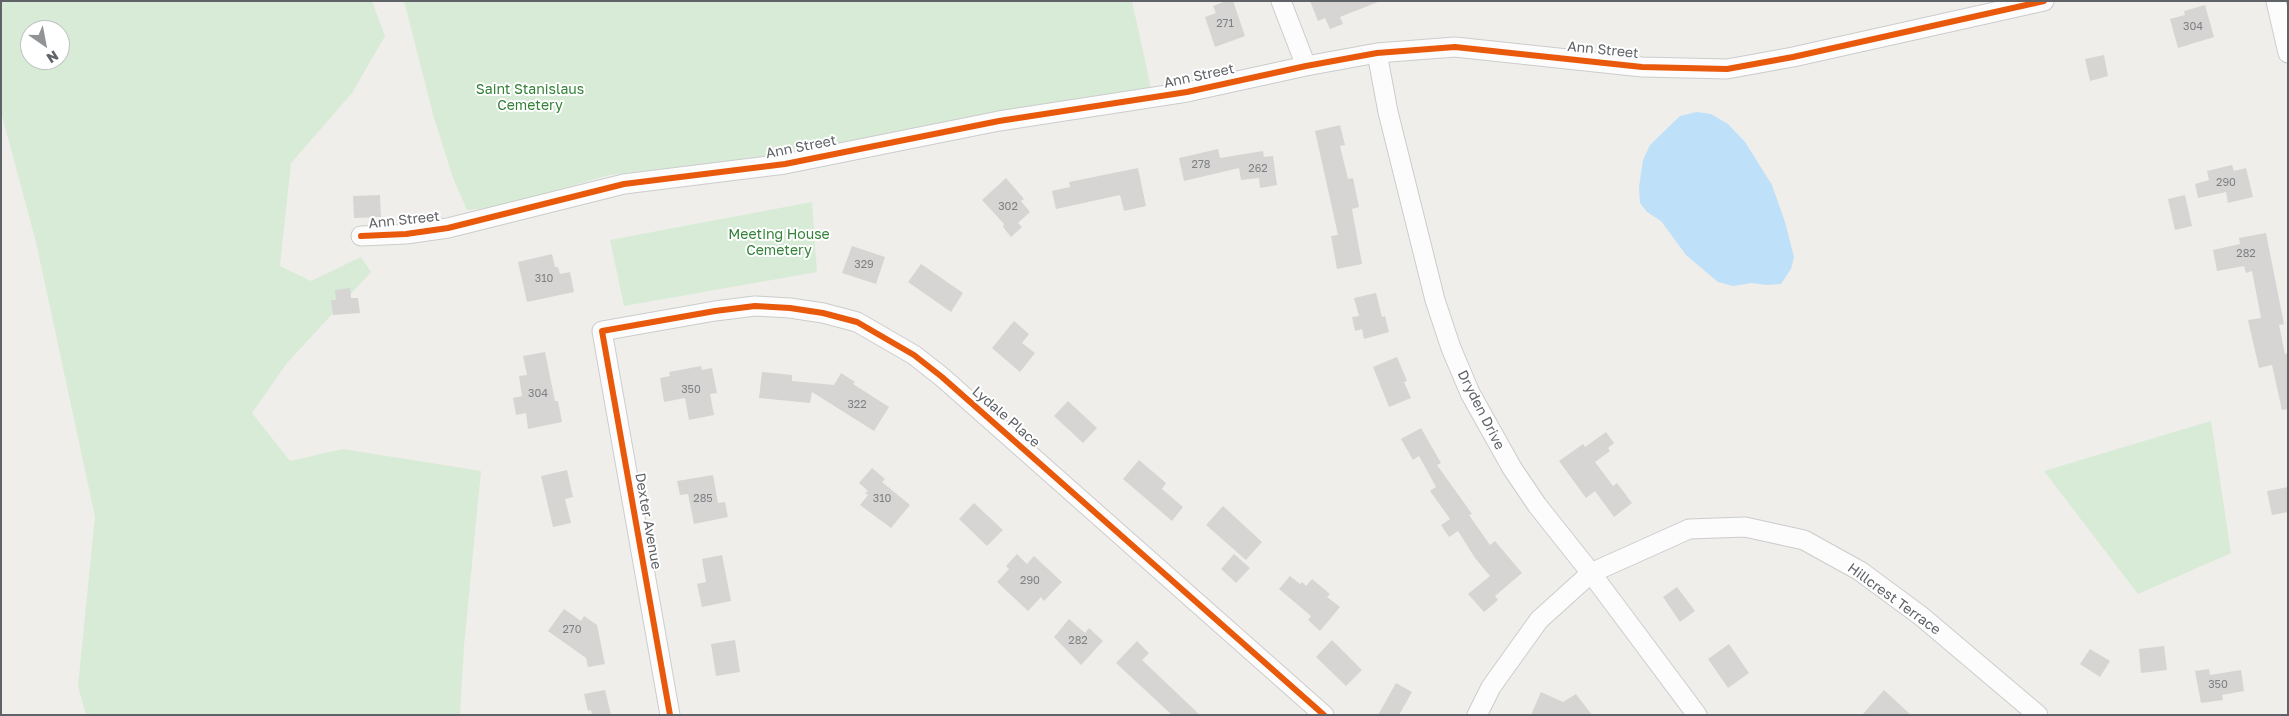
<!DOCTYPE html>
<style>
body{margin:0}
#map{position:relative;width:2289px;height:716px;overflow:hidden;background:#efeeea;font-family:"Golos Text",sans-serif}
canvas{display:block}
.frame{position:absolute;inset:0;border:2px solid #5f6368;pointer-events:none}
.north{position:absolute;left:20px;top:20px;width:50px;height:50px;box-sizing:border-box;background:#fff;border:1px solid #bfc1c3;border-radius:50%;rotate:147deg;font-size:14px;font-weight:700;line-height:20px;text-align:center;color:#5f6368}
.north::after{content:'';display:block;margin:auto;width:18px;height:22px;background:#919496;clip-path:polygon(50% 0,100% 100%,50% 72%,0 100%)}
</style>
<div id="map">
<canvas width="2289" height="716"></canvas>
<div class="frame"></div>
<div class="north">N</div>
</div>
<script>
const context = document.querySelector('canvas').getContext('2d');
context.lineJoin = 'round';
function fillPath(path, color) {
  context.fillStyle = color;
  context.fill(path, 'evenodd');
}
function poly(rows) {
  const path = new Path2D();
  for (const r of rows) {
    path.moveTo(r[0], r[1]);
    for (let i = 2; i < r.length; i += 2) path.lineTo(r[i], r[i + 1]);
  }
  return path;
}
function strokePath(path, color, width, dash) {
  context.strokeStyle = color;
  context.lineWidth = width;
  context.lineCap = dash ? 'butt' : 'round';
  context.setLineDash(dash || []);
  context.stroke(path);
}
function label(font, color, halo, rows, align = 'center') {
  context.font = font + ' "Golos Text",sans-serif';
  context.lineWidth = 4;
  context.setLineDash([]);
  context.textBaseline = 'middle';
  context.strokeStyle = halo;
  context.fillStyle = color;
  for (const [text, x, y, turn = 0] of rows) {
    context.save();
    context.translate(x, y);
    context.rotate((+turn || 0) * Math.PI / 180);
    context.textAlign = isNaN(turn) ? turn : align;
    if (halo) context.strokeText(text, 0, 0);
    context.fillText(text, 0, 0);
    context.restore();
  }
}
const green = poly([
 [1,1,372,1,385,36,352,93,291,163,280,266,311,281,361,257,371,272,287,363,252,413,290,461,343,449,481,471,464,646,460,715,86,715,78,686,95,517,36,242,1,112],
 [30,30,60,30,60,60,30,60],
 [404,1,1132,1,1151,88,809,152,609,175,500,207,467,210,453,178,434,118],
 [812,202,817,272,624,306,610,240],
 [2211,421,2231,553,2138,594,2044,471]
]);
const water = poly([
 [1697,112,1711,114,1728,124,1745,142,1772,185,1785,222,1794,257,1791,269,1781,284,1767,285,1752,283,1733,286,1718,282,1686,255,1661,221,1647,212,1640,203,1639,187,1643,160,1650,145,1680,116]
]);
const building = poly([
 [1226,1,1233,1,1245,36,1215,47,1205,17,1216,13,1213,6],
 [1310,1,1378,1,1378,2,1340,17,1343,24,1330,29,1325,18,1318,21],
 [2205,5,2214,37,2178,48,2170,19,2185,15,2184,11],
 [2104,55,2108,76,2090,81,2085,59],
 [1340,125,1345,145,1340,146,1348,179,1353,178,1359,207,1352,209,1362,264,1337,269,1331,236,1338,235,1315,131],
 [1218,149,1220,158,1263,151,1264,157,1273,156,1277,185,1260,188,1259,178,1241,180,1239,168,1184,181,1179,158],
 [2232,165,2234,171,2246,168,2253,197,2228,203,2226,192,2198,198,2195,184,2209,180,2207,171],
 [1138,168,1146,206,1124,211,1120,195,1056,209,1052,191,1070,187,1069,182],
 [1006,178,1024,199,1021,201,1030,212,1018,223,1022,227,1011,237,1003,227,1004,224,982,200],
 [380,195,381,217,354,218,353,196],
 [2185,195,2192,226,2175,230,2168,199],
 [2266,233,2284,324,2279,325,2285,354,2288,353,2288,409,2282,410,2272,365,2259,368,2248,320,2261,318,2252,271,2246,273,2244,266,2217,271,2213,250,2240,244,2239,238],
 [852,246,885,257,876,284,842,273],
 [552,254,555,267,558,267,560,274,570,272,574,292,527,302,518,262],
 [921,264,963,293,951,312,908,282],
 [350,288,351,298,358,298,360,313,333,315,331,300,336,300,335,290],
 [1376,293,1382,317,1385,316,1389,332,1364,339,1362,329,1355,331,1352,317,1359,316,1354,298],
 [1014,321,1029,334,1022,343,1035,353,1020,372,992,348],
 [545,352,555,401,558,401,562,422,528,429,526,413,516,415,513,398,522,396,519,376,527,375,523,356],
 [1397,357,1407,381,1404,382,1411,398,1389,407,1373,367],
 [701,366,702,370,712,368,717,393,710,394,714,415,689,420,685,398,664,402,660,378,670,376,669,372],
 [762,372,792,375,792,381,834,385,841,373,855,382,853,384,889,407,874,431,812,392,810,403,759,398],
 [1068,401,1097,428,1083,443,1054,416],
 [1421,428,1441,463,1437,465,1472,514,1469,515,1490,545,1495,541,1522,573,1495,596,1498,600,1484,612,1468,594,1490,576,1475,558,1458,531,1449,537,1441,525,1450,519,1430,491,1436,487,1419,456,1413,460,1401,439],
 [1606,432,1614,443,1608,448,1610,451,1595,462,1613,486,1617,483,1632,503,1614,517,1595,491,1586,498,1559,461,1583,444,1585,447],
 [1139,460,1166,483,1162,489,1183,507,1172,521,1123,479],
 [872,468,885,479,882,482,910,505,891,528,860,505,868,495,865,493,868,491,859,483],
 [567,470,573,497,565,499,571,523,553,527,541,476],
 [713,475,718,503,725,502,728,517,694,524,688,494,680,495,677,481],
 [2288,487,2288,512,2272,515,2267,491],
 [974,503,1003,530,987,546,959,519],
 [1223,506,1262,542,1246,560,1206,525],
 [1017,554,1027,564,1034,556,1062,582,1044,601,1041,597,1028,611,997,582,1009,569,1006,566],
 [1234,554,1250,568,1236,583,1221,569],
 [722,555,731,601,702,607,697,584,706,582,702,559],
 [1290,576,1300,584,1302,582,1306,586,1312,579,1330,594,1327,597,1340,607,1320,631,1308,620,1311,616,1279,589],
 [1677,587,1695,611,1680,622,1663,597],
 [564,609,581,621,584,616,597,625,605,664,588,667,586,658,548,631],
 [1069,619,1085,633,1089,628,1103,641,1081,665,1054,637],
 [735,640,740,672,716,676,711,644],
 [1332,640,1362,670,1346,686,1316,657],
 [1137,641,1149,653,1142,660,1200,715,1172,715,1116,663],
 [1729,644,1749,673,1728,688,1708,659],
 [2164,646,2167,670,2141,673,2139,649],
 [2090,649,2110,661,2100,677,2080,664],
 [2209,669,2210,675,2241,670,2244,691,2222,695,2223,700,2201,703,2195,671],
 [1396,683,1412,692,1399,715,1378,715],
 [605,690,611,715,592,715,591,710,588,711,584,694],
 [1884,690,1911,715,1862,715],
 [1541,692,1563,702,1576,694,1592,715,1531,715]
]);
const minor = poly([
 [1281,1,1306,66],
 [2276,1,2288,53],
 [1377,53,1388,112,1435,300,1451,348,1470,393,1512,468,1537,505,1591,573,1697,715],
 [361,236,406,234,448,228,624,184,785,164,999,121,1187,92,1306,66,1377,53,1455,47,1642,67,1727,69,1793,57,2044,1],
 [670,715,602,331,715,311,755,306,790,308,823,313,857,322,914,355,942,377,1324,715],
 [1477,715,1491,687,1539,620,1591,573,1689,529,1745,527,1804,540,1860,571,1921,616,2038,715]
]);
const cycleway = poly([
 [361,236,406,234,448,228,624,184,785,164,999,121,1187,92,1306,66,1377,53,1455,47,1642,67,1727,69,1793,57,2044,1],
 [670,715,602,331,715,311,755,306,790,308,823,313,857,322,914,355,942,377,1324,715]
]);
const numberNames = [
 ["271",1225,24],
 ["304",2193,27],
 ["278",1201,165],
 ["262",1258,169],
 ["290",2226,183],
 ["302",1008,207],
 ["282",2246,254],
 ["329",864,265],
 ["310",544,279],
 ["350",691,390],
 ["304",538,394],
 ["322",857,405],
 ["285",703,499],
 ["310",882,499],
 ["290",1030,581],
 ["270",572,630],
 ["282",1078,641],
 ["350",2218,685]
];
const streetNames = [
 ["Ann Street",1603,50,6],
 ["Ann Street",1199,76,-12],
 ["Ann Street",801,147,-11],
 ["Ann Street",404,220,-6],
 ["Dryden Drive",1481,410,63],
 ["Lydale Place",1006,417,41],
 ["Dexter Avenue",648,521,80],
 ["Hillcrest Terrace",1894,599,36]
];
const parkNames = [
 ["Saint Stanislaus",530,90],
 ["Cemetery",530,106],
 ["Meeting House",779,235],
 ["Cemetery",779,251]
];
fillPath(green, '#d8ebd6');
fillPath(water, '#bfe0f9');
fillPath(building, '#d6d5d3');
strokePath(minor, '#cbcccc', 21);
strokePath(minor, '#fdfcfc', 19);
strokePath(cycleway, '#e8590c', 6);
label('11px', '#7e8184', null, numberNames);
label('14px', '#5f6368', '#fff', streetNames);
label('14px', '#348238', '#fff', parkNames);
</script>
